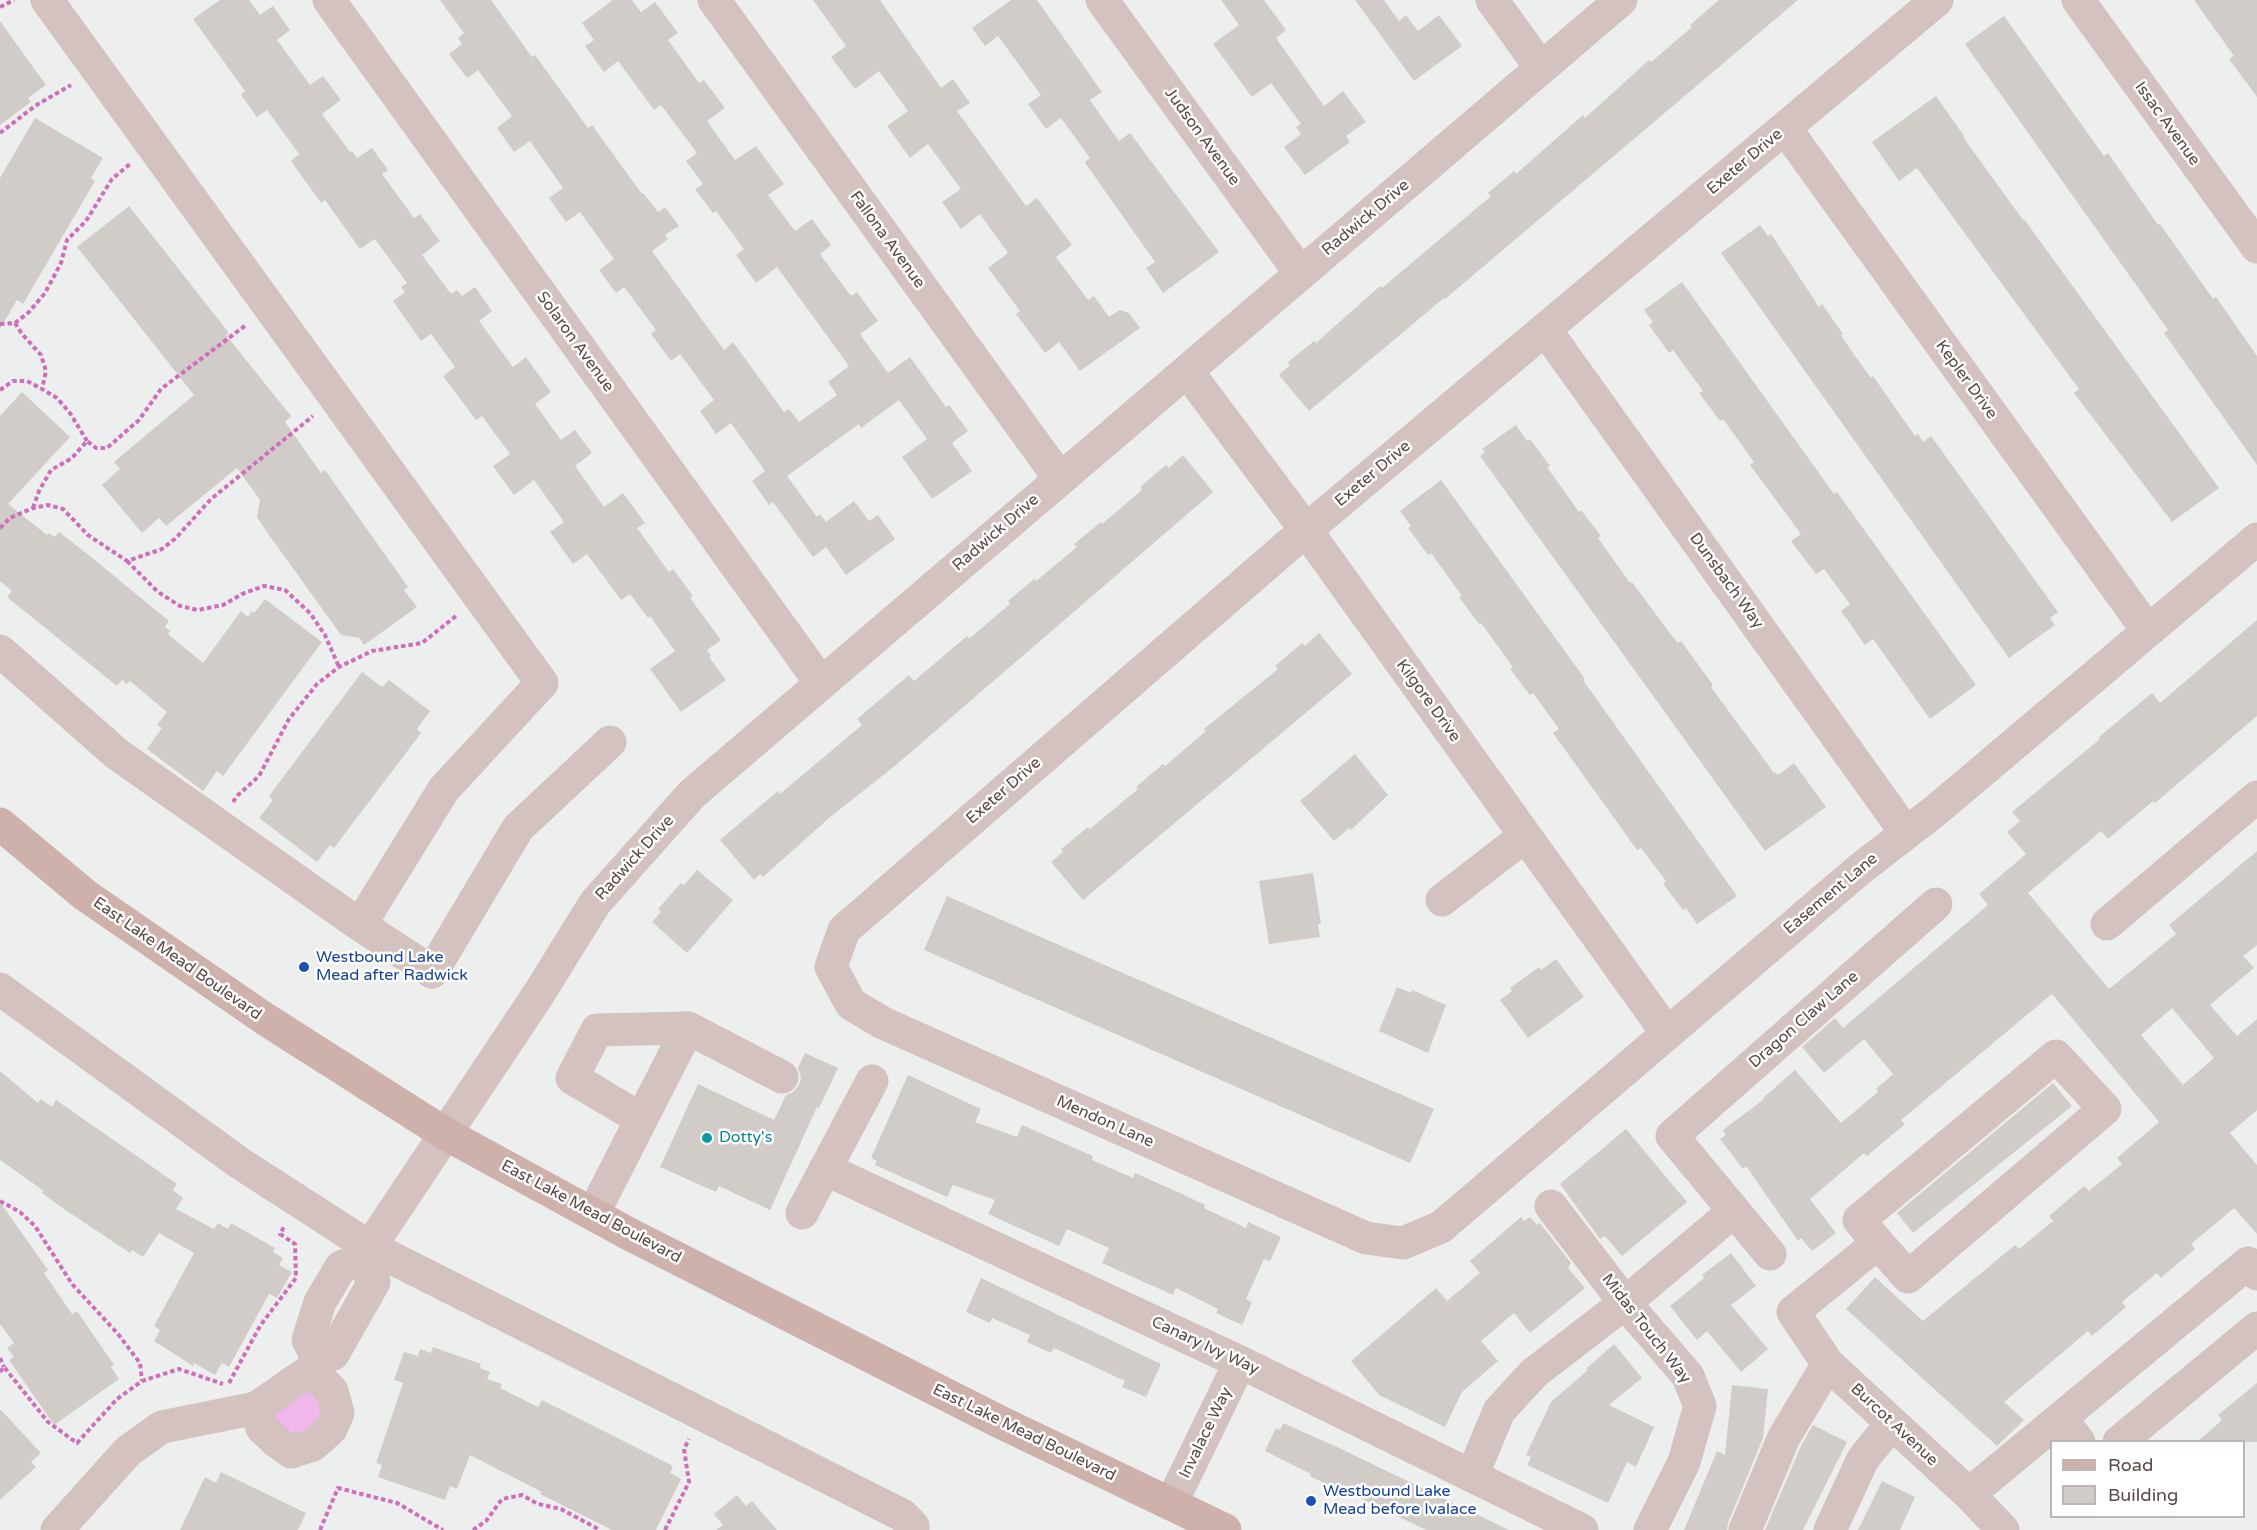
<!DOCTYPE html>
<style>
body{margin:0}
#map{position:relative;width:2257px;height:1530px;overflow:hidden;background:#ecefee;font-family:"Varela Round",sans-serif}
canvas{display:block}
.legend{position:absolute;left:2050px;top:1440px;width:195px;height:78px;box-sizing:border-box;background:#fff;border:2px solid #bdb6b4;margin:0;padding:8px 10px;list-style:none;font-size:18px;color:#5a4844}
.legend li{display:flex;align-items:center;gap:12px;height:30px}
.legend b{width:30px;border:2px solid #bdb6b4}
</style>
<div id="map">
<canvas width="2257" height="1530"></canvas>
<ul class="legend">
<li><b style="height:8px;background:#cdb1aa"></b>Road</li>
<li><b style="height:16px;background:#d2ccc9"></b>Building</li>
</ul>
</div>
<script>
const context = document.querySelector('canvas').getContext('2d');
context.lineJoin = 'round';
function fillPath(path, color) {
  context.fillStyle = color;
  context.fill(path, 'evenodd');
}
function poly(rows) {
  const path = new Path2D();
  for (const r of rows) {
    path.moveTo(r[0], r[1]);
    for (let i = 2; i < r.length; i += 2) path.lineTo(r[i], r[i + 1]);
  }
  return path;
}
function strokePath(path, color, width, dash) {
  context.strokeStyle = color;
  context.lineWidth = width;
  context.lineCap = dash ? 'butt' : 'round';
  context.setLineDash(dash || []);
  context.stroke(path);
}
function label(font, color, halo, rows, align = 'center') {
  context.font = font + ' "Varela Round",sans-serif';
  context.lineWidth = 5;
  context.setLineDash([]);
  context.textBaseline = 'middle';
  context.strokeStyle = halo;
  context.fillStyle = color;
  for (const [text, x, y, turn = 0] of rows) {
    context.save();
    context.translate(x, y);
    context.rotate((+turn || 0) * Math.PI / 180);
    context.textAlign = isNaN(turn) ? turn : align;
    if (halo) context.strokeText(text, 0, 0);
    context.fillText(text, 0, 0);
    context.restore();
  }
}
const green = poly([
 [311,1370,332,1391,313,1445,262,1428]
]);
const building = poly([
 [220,0,249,0,260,15,273,6,290,30,277,40,310,85,323,76,341,100,322,114,350,152,352,151,357,158,372,148,388,170,382,174,414,218,420,214,440,241,422,255,451,294,457,290,462,296,475,287,492,311,479,321,513,367,526,357,551,392,535,404,561,440,575,430,592,453,575,466,604,507,623,493,645,523,637,528,669,572,673,569,693,596,690,598,721,640,707,650,711,656,709,657,726,680,681,712,650,669,675,651,650,616,648,618,630,594,621,600,587,554,573,564,550,532,564,522,534,480,514,495,493,466,510,454,482,416,476,420,443,376,455,367,431,334,421,341,393,301,405,292,401,287,407,283,375,239,360,249,325,200,321,203,291,161,299,154,267,110,257,117,241,95,245,91,193,19],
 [440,0,491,0,532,57,535,55,588,128,592,125,642,194,643,193,658,212,665,207,679,226,665,235,668,239,652,251,724,350,733,342,784,412,789,409,799,422,837,395,828,382,849,366,777,267,756,283,736,255,744,249,716,211,713,213,695,189,703,184,686,161,697,153,661,105,654,110,618,61,604,72,585,46,594,40,582,23,613,0,632,0,641,12,655,2,678,33,668,40,699,83,704,80,725,108,707,121,735,160,756,146,784,184,768,195,795,231,812,219,831,245,820,254,851,296,857,292,878,321,860,334,888,373,910,357,946,407,949,405,968,431,952,443,972,471,932,499,902,457,927,439,899,400,861,428,859,424,787,476,817,517,820,514,826,522,854,501,869,521,878,515,895,539,846,575,826,547,813,557,773,502,769,505,752,481,765,471,731,423,716,434,700,411,714,400,680,354,671,361,651,334,656,330,624,287,616,293,599,270,614,259,580,212,566,222,549,198,563,188,530,141,514,152,497,128,512,116,478,70,467,78,449,54,462,44,458,38,464,33],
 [813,0,880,0,941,88,953,79,970,103,957,111,1026,206,1037,198,1072,245,1056,257,1088,300,1094,296,1109,317,1120,310,1129,313,1140,328,1080,371,1059,342,1045,353,1016,314,1020,311,988,268,1008,253,980,214,961,229,942,202,961,189,928,144,910,158,887,126,908,111,879,71,855,89,831,57,846,46],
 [1011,0,1037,0,1102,92,1090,100,1094,106,1119,141,1130,133,1219,252,1163,293,1146,268,1155,262,1086,164,1085,162,1090,158,1061,118,1046,129,1028,104,1041,95,998,36,985,46,972,28],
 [1221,0,1264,0,1286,30,1276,38,1324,106,1343,91,1366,122,1346,136,1350,142,1305,175,1284,147,1301,134,1296,127,1301,124,1271,83,1252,97,1213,44,1239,25],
 [1355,0,1384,0,1399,21,1406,15,1418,31,1439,15,1462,46,1414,81],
 [1719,0,1798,0,1445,299,1444,298,1309,411,1279,375,1290,365,1288,362,1314,341,1316,343,1380,286,1382,288,1491,196,1488,193,1514,171,1516,174,1583,115,1585,118,1649,60,1651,62,1692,27,1690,25],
 [2194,0,2257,0,2257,97,2229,59,2234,56],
 [2004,16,2104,156,2108,153,2158,225,2160,224,2213,299,2216,297,2257,356,2257,465,2164,333,2168,330,1965,44],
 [0,21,46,85,28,98,31,102,0,125],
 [1936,96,1964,136,1963,137,2023,220,2024,219,2219,488,2172,522,2074,393,2079,389,1917,168,1899,181,1872,142],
 [35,118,103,158,91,178,95,181,23,304,17,300,0,329,0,178],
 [129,206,229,333,226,335,291,416,285,422,321,473,325,470,408,587,404,590,417,607,364,645,359,638,341,635,269,535,257,517,260,500,237,468,166,526,159,518,142,533,102,485,120,469,114,462,194,395,77,247],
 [1760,225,1768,236,1771,234,1819,307,1822,304,1843,334,1841,335,1855,356,1871,378,1873,376,1915,436,1918,434,1923,442,1931,436,2058,612,2050,618,2055,625,2009,658,1721,253],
 [1682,282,1834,494,1837,492,1976,685,1930,719,1873,639,1865,645,1841,611,1850,604,1824,569,1816,574,1791,541,1801,534,1750,465,1754,462,1723,419,1720,421,1699,393,1703,391,1673,350,1669,353,1649,325,1653,322,1644,310],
 [22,392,70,437,8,504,47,535,49,533,55,537,59,532,85,552,169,621,165,627,170,631,168,634,203,663,241,611,248,617,252,611,254,613,265,599,322,642,223,776,217,771,203,791,147,749,162,728,157,725,167,712,130,681,127,684,122,680,117,686,7,597,12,591,0,581,0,416],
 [1516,425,1527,441,1530,439,1550,466,1547,467,1579,512,1581,510,1601,536,1598,538,1630,583,1632,582,1669,632,1678,643,1681,641,1713,685,1711,687,1774,773,1775,772,1778,775,1794,763,1826,807,1765,851,1480,456,1485,452,1482,449],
 [1183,455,1213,492,896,765,829,818,763,877,760,874,754,880,720,840,778,791,780,794,862,725,857,719,909,675,914,681,967,636,970,638,1010,604,1008,601,1034,579,1036,581,1077,547,1074,544,1101,522,1102,524,1142,490,1140,487,1166,465,1169,468],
 [1441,480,1585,679,1583,680,1737,896,1697,924,1686,908,1683,910,1663,884,1666,881,1641,848,1637,850,1553,733,1559,729,1533,693,1530,695,1510,669,1513,667,1481,623,1479,624,1459,597,1462,596,1431,553,1428,555,1408,528,1411,526,1400,511],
 [2257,620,2257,716,2155,803,2153,801,2108,839,2101,831,2028,893,2109,989,2176,934,2169,925,2257,851,2257,945,2243,956,2254,968,2210,1005,2237,1036,2257,1019,2257,1110,2230,1133,2257,1165,2257,1234,2234,1208,2191,1244,2195,1249,2161,1278,2157,1273,2122,1302,2126,1307,2092,1336,2088,1331,2004,1402,2024,1420,1997,1446,1846,1309,1875,1277,1923,1321,2015,1245,2019,1249,2053,1221,2049,1216,2084,1186,2089,1191,2122,1164,2117,1158,2159,1122,2052,994,1901,1120,1905,1124,1867,1156,1864,1153,1810,1199,1836,1233,1812,1251,1801,1238,1798,1241,1746,1166,1743,1169,1720,1139,1726,1135,1723,1130,1764,1099,1763,1098,1795,1070,1841,1123,1878,1092,1876,1089,1893,1074,1864,1039,1824,1073,1802,1047,1835,1018,1843,1028,1988,905,1979,894,2026,854,2007,832,2020,821,2012,812,2100,739,2099,737,2152,693,2160,703],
 [2172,1008,2214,1058,2183,1085,2141,1035],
 [1319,633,1352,674,1083,900,1051,862,1063,852,1061,849,1088,827,1090,829,1138,789,1136,787,1163,764,1165,766,1206,731,1204,729,1278,669,1275,666,1302,643,1305,646],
 [362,672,382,687,389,680,430,711,417,729,421,733,334,848,330,845,317,862,259,818,273,800,269,796],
 [1355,754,1388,795,1351,830,1349,828,1334,841,1300,801],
 [697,870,733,900,687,953,652,922,661,912,658,909,681,883,684,885],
 [1313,873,1321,924,1318,924,1320,937,1269,944,1259,881],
 [947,896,1434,1109,1410,1163,924,950],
 [1556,959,1584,997,1528,1038,1500,1000,1512,991,1510,988,1539,967,1541,970],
 [1397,987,1411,993,1412,990,1446,1005,1428,1053,1379,1031],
 [805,1053,838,1068,819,1108,817,1107,770,1210,719,1186,716,1192,660,1167,698,1084,774,1120,786,1095,793,1092,799,1085,801,1077,798,1068],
 [0,1071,38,1103,41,1099,52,1107,56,1100,177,1184,173,1190,183,1198,176,1209,214,1229,218,1223,228,1229,231,1223,275,1248,273,1252,283,1258,279,1265,292,1272,277,1298,269,1294,229,1367,222,1363,215,1375,194,1363,193,1366,154,1341,160,1330,154,1326,194,1253,159,1233,143,1257,132,1250,130,1253,61,1207,42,1193,44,1191,0,1160],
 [908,1075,981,1109,975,1122,1017,1137,1022,1125,1093,1156,1092,1160,1133,1178,1135,1173,1180,1193,1205,1205,1204,1208,1246,1228,1248,1222,1281,1237,1270,1261,1264,1259,1246,1299,1252,1302,1242,1325,1216,1313,1218,1309,1176,1288,1173,1295,1102,1263,1109,1248,1067,1229,1059,1246,988,1214,995,1200,953,1185,947,1197,875,1165,877,1161,871,1158],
 [2053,1083,2072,1106,1913,1233,1897,1213],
 [1626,1129,1687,1202,1622,1256,1605,1236,1600,1239,1560,1184],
 [0,1202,48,1270,44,1273,72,1314,77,1311,114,1365,111,1367,119,1379,54,1425,9,1360,14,1357,7,1348,14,1343,0,1324],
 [1521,1217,1524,1221,1530,1217,1537,1225,1540,1223,1571,1263,1568,1268,1585,1288,1530,1333,1514,1313,1481,1341,1498,1361,1462,1392,1445,1427,1379,1395,1351,1361,1436,1288,1447,1301,1480,1273,1470,1261],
 [1731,1253,1756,1286,1731,1305,1768,1349,1741,1372,1707,1331,1697,1340,1670,1306,1704,1278,1702,1275],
 [981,1278,1161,1364,1146,1397,1122,1387,1125,1381,1054,1348,1051,1353,1027,1342,1030,1335,992,1318,990,1323,966,1312],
 [1614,1344,1642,1378,1609,1405,1654,1427,1636,1467,1627,1462,1608,1503,1527,1465,1531,1457,1526,1455,1551,1402,1588,1370,1587,1368],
 [433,1347,481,1364,480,1368,490,1372,487,1379,502,1384,500,1388,538,1407,542,1400,673,1466,670,1473,681,1479,656,1530,612,1530,540,1494,542,1492,470,1455,457,1489,450,1486,445,1500,378,1477,382,1465,376,1463,403,1383,394,1380,404,1352,418,1356,420,1349,431,1353],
 [2257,1383,2257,1442,2197,1442,2222,1420,2218,1415],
 [1732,1385,1768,1389,1763,1438,1728,1523,1727,1530,1684,1530,1717,1451,1725,1455],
 [0,1409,41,1453,31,1462,36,1467,0,1500],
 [1283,1423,1337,1447,1509,1530,1426,1530,1335,1486,1334,1488,1310,1476,1311,1474,1265,1451,1276,1428,1280,1430],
 [1813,1425,1847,1442,1803,1530,1765,1530,1801,1446],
 [221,1472,306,1513,298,1530,180,1530,205,1477,216,1483],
 [1882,1481,1915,1497,1900,1530,1858,1530],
 [737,1495,746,1506,752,1501,777,1530,716,1530,723,1525,714,1514]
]);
const path = poly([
 [0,7,14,0],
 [0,133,35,106,71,85],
 [15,323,29,312,45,293,61,263,67,240,86,221,112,179,130,164],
 [0,324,15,323,22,334,41,355,46,371,42,389],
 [0,390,13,381,27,381,42,389,57,398,70,413,87,441],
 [33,508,39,491,51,470,72,458,87,441,96,448,107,448,139,420,161,389,246,325],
 [0,528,10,518,33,508,48,505,63,509,88,535,127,561,162,549,176,538,211,499,313,416],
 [127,561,158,592,180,606,198,610,223,605,242,594,264,586,285,590,310,613,325,635,339,667],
 [233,802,238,795,259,776,289,719,317,684,339,667,372,651,422,643,456,616],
 [0,1201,20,1212,35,1226,72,1284,118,1334,140,1363,142,1381],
 [0,1358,4,1367],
 [0,1372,4,1367,48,1422,77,1443,117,1399,142,1381,179,1369,223,1384],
 [229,1383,260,1326,296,1278,295,1244,280,1234,285,1225],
 [320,1530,338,1488,397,1503,443,1530],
 [473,1530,486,1521,502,1499,522,1495,538,1504,561,1509,600,1530],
 [665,1530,689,1482,684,1449,689,1439]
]);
const minor = poly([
 [329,0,821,683],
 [714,0,1060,479],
 [1102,0,1301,274],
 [1492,0,1541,68],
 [1937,0,1306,530,844,930,831,967,851,1004,883,1023,1366,1238,1403,1243,1441,1227,1860,869,1935,811,2257,539],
 [2078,0,2257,247],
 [1785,128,2148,631],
 [1545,329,1906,833],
 [1187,371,1306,530,1667,1033],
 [0,651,117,754,360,925,444,789,542,683,47,0],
 [1442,900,1525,836],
 [2107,924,2257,797],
 [360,925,432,972,518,828,610,742],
 [0,989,238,1162,368,1246,902,1515,913,1526,913,1530],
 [641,1119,572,1078,597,1030,688,1028],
 [825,1169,1240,1362,1582,1530],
 [1551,1206,1625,1303,1688,1376,1700,1406,1684,1462,1650,1530],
 [802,1213,872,1081],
 [593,1214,688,1028,782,1077],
 [1878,1243,1908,1277,2105,1109,2056,1056,1859,1220,1878,1243,1793,1312,1828,1364,1969,1494,2003,1530],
 [1770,1254,1672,1136,1936,904],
 [317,1357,308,1340,320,1302,341,1267,362,1259,538,995,595,903,692,794,1621,0],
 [317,1357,333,1354,374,1282,362,1259],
 [256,1408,262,1428,276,1441,291,1452,313,1445,331,1429,338,1413,332,1391,311,1370],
 [2061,1418,2079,1442],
 [2119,1442,2257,1328],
 [1472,1476,1499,1411,1534,1373,1625,1303,1734,1211],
 [1969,1494,2248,1263,2257,1274],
 [1171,1504,1240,1362],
 [57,1530,128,1451,162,1427,256,1408,311,1370,317,1357],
 [1745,1530,1784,1437,1828,1364],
 [1830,1530,1863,1459,1892,1423]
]);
const major = poly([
 [0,824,85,895,265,1019,444,1133,631,1235,1000,1422,1225,1530]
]);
const markers = [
 [304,967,6,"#1a4fb4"],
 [707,1138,6,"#0f9aa8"],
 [1311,1501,6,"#1a4fb4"]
];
const streetNames = [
 ["Issac Avenue",2167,124,54],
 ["Judson Avenue",1202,137,54],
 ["Exeter Drive",1745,162,-40],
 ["Radwick Drive",1366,218,-40],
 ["Fallona Avenue",887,240,54],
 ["Solaron Avenue",575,342,54],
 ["Kepler Drive",1966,380,54],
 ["Exeter Drive",1373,474,-40],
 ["Radwick Drive",996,533,-41],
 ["Dunsbach Way",1726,581,54],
 ["Kilgore Drive",1428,701,54],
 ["Exeter Drive",1004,791,-41],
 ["Radwick Drive",635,858,-48],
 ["Easement Lane",1831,894,-40],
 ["East Lake Mead Boulevard",177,959,35],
 ["Dragon Claw Lane",1804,1020,-41],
 ["Mendon Lane",1105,1122,24],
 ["East Lake Mead Boulevard",591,1212,28],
 ["Midas Touch Way",1646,1329,52],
 ["Canary Ivy Way",1205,1346,25],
 ["Burcot Avenue",1894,1425,43],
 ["East Lake Mead Boulevard",1024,1433,26],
 ["Invalace Way",1206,1433,-64]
];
const transitNames = [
 ["Westbound Lake",316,958],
 ["Mead after Radwick",316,976],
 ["Westbound Lake",1323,1492],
 ["Mead before Ivalace",1323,1510]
];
const cultureNames = [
 ["Dotty's",719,1138]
];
fillPath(green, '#f0b7eb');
fillPath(building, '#d2ccc9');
strokePath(path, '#cf6ebb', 4, [4.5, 3]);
strokePath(minor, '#d3c2bf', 33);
strokePath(major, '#cdb1aa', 33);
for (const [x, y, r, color] of markers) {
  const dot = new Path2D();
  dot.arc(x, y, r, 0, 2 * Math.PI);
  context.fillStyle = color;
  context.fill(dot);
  strokePath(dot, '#fff', 2);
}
label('16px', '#5a4844', '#fff', streetNames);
label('16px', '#164399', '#fff', transitNames, 'left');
label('16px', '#0d838f', '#fff', cultureNames, 'left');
</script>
